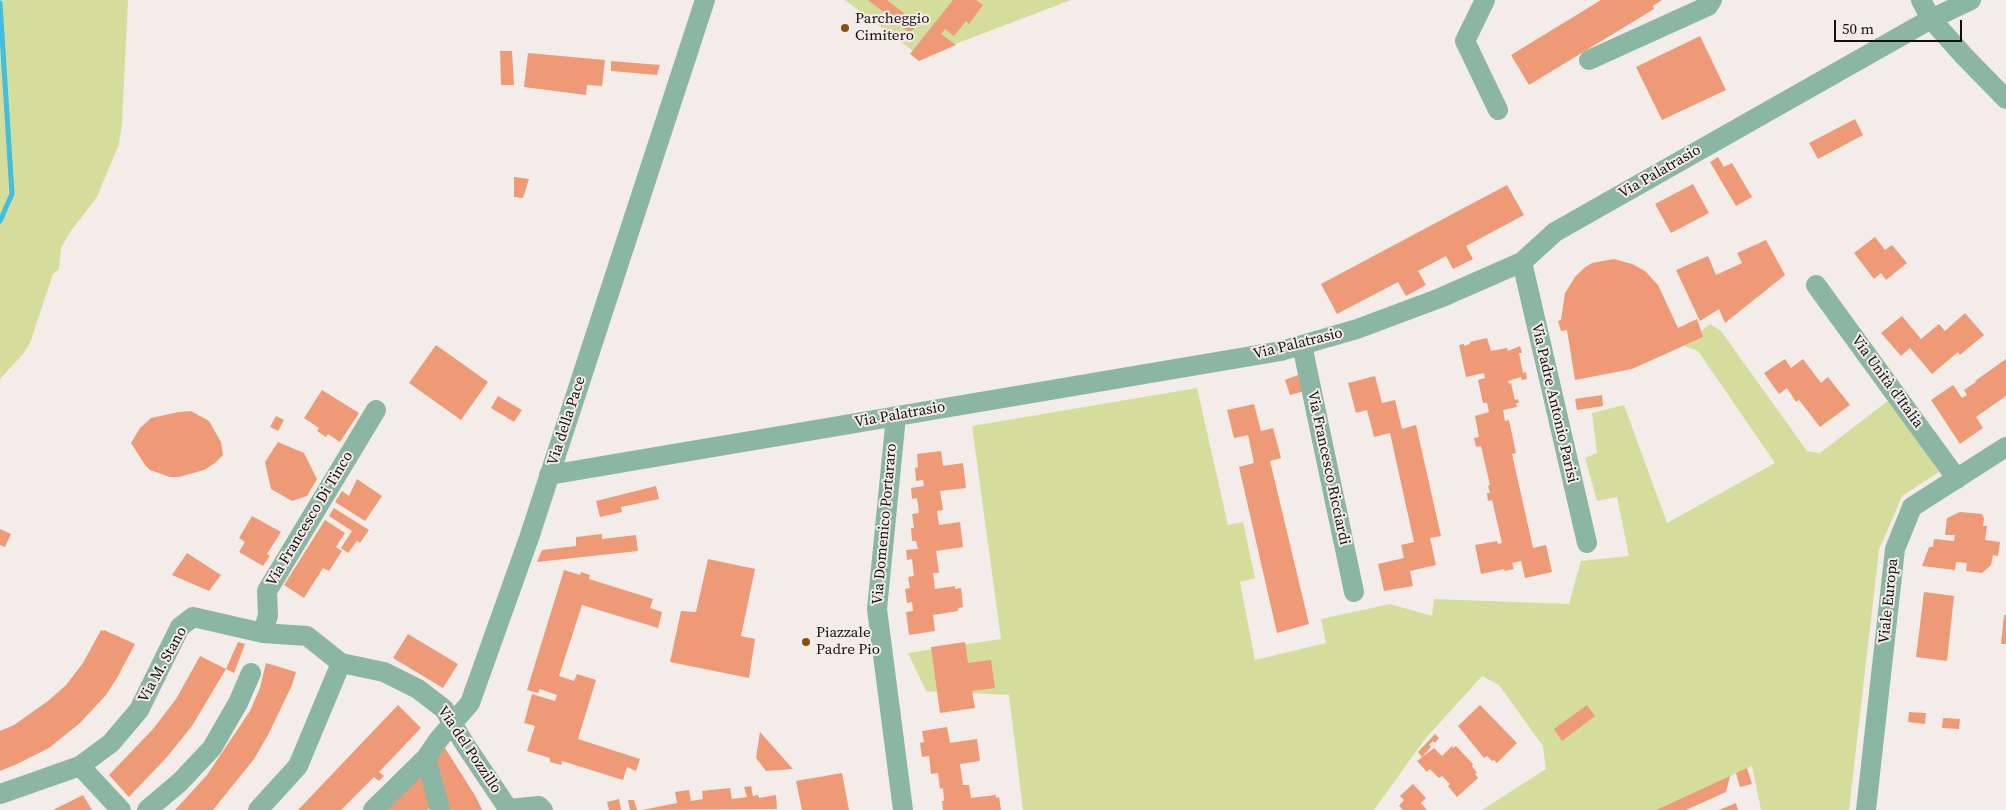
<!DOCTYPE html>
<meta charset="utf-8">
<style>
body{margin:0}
#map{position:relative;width:2006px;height:810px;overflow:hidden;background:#f3ece9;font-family:"Source Serif 4",serif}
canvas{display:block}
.scale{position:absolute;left:1834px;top:20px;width:128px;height:22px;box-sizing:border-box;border:2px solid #131110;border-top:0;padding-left:6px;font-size:15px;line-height:18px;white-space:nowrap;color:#131110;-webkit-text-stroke:4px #f3ece9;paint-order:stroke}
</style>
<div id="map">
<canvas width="2006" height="810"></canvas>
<div class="scale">50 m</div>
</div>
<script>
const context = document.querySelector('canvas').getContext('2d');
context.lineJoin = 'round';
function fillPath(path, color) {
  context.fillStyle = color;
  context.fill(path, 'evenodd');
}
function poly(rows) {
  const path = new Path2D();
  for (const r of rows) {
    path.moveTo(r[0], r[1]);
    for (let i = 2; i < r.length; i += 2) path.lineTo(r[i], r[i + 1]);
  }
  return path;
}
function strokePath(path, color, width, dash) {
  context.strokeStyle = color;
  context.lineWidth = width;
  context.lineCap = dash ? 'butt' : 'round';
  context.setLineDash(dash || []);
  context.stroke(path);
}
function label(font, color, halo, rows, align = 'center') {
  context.font = font + ' "Source Serif 4",serif';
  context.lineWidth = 4;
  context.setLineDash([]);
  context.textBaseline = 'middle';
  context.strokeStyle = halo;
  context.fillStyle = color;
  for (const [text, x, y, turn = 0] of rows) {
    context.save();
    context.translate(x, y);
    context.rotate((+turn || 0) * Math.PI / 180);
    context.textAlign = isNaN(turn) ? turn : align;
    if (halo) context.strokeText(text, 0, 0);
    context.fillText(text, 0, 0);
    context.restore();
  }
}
const green = poly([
 [0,0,128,0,122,123,119,144,97,197,70,232,61,248,59,269,53,274,30,343,22,355,0,379],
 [845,0,1071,0,921,57],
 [1710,324,1721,331,1807,451,1820,453,1889,400,1939,472,1902,496,1879,550,1849,810,1761,810,1752,766,1656,810,1482,810,1546,769,1543,746,1499,685,1482,676,1425,739,1374,810,1023,810,1009,695,926,691,908,653,1001,639,972,426,1197,388,1228,525,1243,522,1255,578,1240,582,1255,660,1326,643,1321,619,1390,604,1432,616,1434,599,1569,604,1581,561,1629,556,1617,497,1597,501,1585,458,1597,453,1592,413,1624,405,1667,523,1775,463,1698,351,1684,346]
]);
const stream = poly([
 [0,3,12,194,0,221]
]);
const building = poly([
 [868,0,887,0,918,24,910,33],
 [953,0,976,0,983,5,969,24,966,21,954,36,945,29,941,34,956,45,919,61,910,54],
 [1601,0,1662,0,1653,6,1654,9,1529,85,1511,55],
 [1700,36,1726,90,1662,120,1636,67],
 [500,51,512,51,514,85,501,85],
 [528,53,605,60,602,86,587,85,586,95,524,87],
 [611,61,660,65,657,75,611,71],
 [1855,119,1863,135,1818,159,1809,143],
 [1718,157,1724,167,1732,163,1752,197,1736,206,1710,162],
 [514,177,529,179,523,198,514,197],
 [1693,184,1709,213,1671,233,1655,204],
 [1507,185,1524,215,1466,246,1473,259,1453,269,1446,256,1418,271,1426,285,1406,296,1398,282,1337,314,1321,284],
 [1875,237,1885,250,1892,245,1907,263,1886,280,1881,273,1874,279,1854,253],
 [1766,240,1785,275,1725,323,1719,309,1700,321,1676,270,1708,256,1716,275,1742,263,1737,253],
 [1614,259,1632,264,1645,271,1658,285,1678,328,1697,319,1703,337,1632,369,1575,380,1567,330,1561,331,1558,321,1561,320,1565,293,1575,277,1584,268,1592,263],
 [1965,313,1984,335,1960,355,1958,352,1932,374,1910,348,1901,356,1881,333,1902,316,1921,339,1939,324,1945,331],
 [1487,338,1491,351,1507,348,1508,351,1520,346,1522,353,1519,353,1523,373,1526,372,1527,379,1522,380,1521,377,1508,381,1509,384,1511,383,1515,400,1518,399,1519,403,1516,403,1517,407,1503,410,1505,421,1509,420,1516,453,1512,454,1533,548,1546,545,1552,572,1525,578,1521,561,1512,563,1514,569,1505,571,1504,569,1481,574,1475,545,1497,541,1498,544,1502,543,1492,500,1488,501,1487,493,1490,493,1488,486,1490,485,1481,446,1476,447,1474,438,1479,437,1475,416,1489,412,1487,403,1483,403,1478,380,1485,378,1484,373,1466,377,1459,345,1464,344,1464,346,1470,344,1470,342],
 [436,345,488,382,461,420,409,383],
 [1785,359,1791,368,1803,359,1821,383,1828,377,1850,405,1820,427,1799,400,1796,402,1787,388,1779,394,1764,373],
 [2006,359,2006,396,1976,417,1983,428,1960,444,1931,400,1953,385,1962,398,1967,395,1964,390,1976,382,1975,381],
 [1298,375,1304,391,1290,395,1285,380],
 [1375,376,1382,403,1395,400,1402,429,1416,425,1441,536,1430,538,1436,565,1410,571,1413,586,1384,591,1378,564,1404,558,1401,545,1414,542,1390,433,1374,437,1367,410,1356,413,1348,383],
 [322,390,359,413,340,442,328,434,326,437,317,431,319,428,304,418],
 [1602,395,1603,406,1577,410,1575,399],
 [498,396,522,410,514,422,491,408],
 [1254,404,1261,431,1273,428,1281,458,1270,461,1309,624,1277,633,1239,467,1254,463,1248,435,1234,438,1227,410],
 [191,411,209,421,221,442,223,455,215,463,204,470,179,477,170,477,150,470,145,465,131,443,140,428,151,418,179,412],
 [276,416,284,420,278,431,270,427],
 [278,442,304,453,317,479,307,496,292,501,271,489,265,462],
 [941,451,943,466,963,463,966,488,940,491,943,510,937,511,939,525,960,522,963,547,936,551,939,573,933,573,935,589,955,586,955,589,961,588,963,607,958,608,958,611,933,615,935,631,909,635,906,612,913,611,912,602,907,603,905,589,910,588,908,577,914,576,912,559,907,560,906,550,918,549,916,541,912,541,911,528,914,528,912,514,919,513,917,498,912,499,911,488,924,486,923,480,916,481,915,468,918,467,917,454],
 [357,479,382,496,365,521,335,502,342,491,349,496],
 [656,486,659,499,621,507,622,512,600,517,596,501],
 [334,508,369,530,360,543,357,541,348,553,341,548,352,531,329,516],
 [1960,512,1982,514,1984,518,1983,526,1987,526,1985,540,2000,542,1998,556,1993,555,1991,565,1982,573,1966,571,1967,563,1956,562,1955,570,1922,566,1929,547,1933,547,1934,539,1954,541,1955,535,1945,535,1947,518],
 [252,516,281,532,267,554,270,556,263,566,239,552,245,542,239,538],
 [325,520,345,533,336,547,342,551,329,571,323,568,304,598,284,585],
 [0,529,11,534,5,547,0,545],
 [602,534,602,539,636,535,638,551,537,562,542,550,576,546,576,537],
 [187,553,221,575,209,591,172,575],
 [708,559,755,569,741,636,755,639,749,678,670,662,681,611,696,612],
 [564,570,580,575,581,572,590,575,589,579,653,599,650,608,662,612,658,628,582,605,559,676,574,681,577,674,596,680,578,739,640,759,636,771,627,767,623,780,562,761,561,765,550,762,550,758,527,751,535,726,524,723,532,694,555,701,557,695,540,689,538,693,527,690],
 [1924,592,1954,596,1947,661,1916,657],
 [2004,615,2006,615,2006,644,2001,644],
 [101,630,104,631,104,630,135,644,117,678,106,695,80,723,49,748,15,765,0,771,0,731,14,725,48,701,66,685,83,663],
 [408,634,458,664,443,688,393,658],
 [238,642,245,644,234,673,226,669,192,726,167,757,129,797,109,775,153,729,176,699,200,656,226,669],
 [965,642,968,663,991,660,995,688,972,691,975,708,940,713,931,647],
 [266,663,296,672,292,685,268,735,254,759,213,810,175,810,207,775,250,711,260,688],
 [398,705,421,728,379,772,384,776,379,781,374,777,341,810,298,810],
 [1480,705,1517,743,1497,763,1494,760,1492,761,1487,756,1484,758,1458,726],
 [1587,705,1595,716,1562,741,1554,729],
 [1909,712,1926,713,1925,724,1908,722],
 [1943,718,1960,719,1959,729,1942,728],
 [947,727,950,743,977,739,980,761,960,764,963,785,969,785,971,798,996,795,996,798,999,797,1001,810,943,810,942,801,944,801,943,788,940,789,938,773,931,774,929,756,922,757,920,743,924,742,922,731],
 [760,732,793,769,766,771,756,758],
 [1435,734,1439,738,1435,743,1433,741,1429,745,1431,747,1422,757,1418,752],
 [1452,746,1453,748,1456,746,1473,764,1472,766,1477,773,1475,774,1478,778,1457,797,1448,786,1450,784,1442,776,1439,778,1430,769,1427,772,1417,761,1434,748,1442,756],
 [445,748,476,797,482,810,448,810,433,761],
 [1747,768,1752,784,1740,787,1736,773],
 [421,773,431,808,427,810,385,810],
 [842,773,849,810,802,810,796,781],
 [1730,776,1726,792,1686,810,1656,810],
 [1413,784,1426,798,1421,803,1427,810,1403,810,1399,806,1404,800,1400,796],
 [751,786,753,796,758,795,759,798,776,795,777,809,642,810,677,803,675,792,689,790,691,801,703,799,702,791,730,788,732,799,747,797,744,787],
 [83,795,92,810,53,810],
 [619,799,621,810,609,810,607,802],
 [628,800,634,800,637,810,630,810],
 [1736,803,1738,810,1719,810]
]);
const minor = poly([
 [1485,0,1465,41,1498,110],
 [1921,0,1931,19,1964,56,2006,99],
 [1589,60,1708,6,1712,0],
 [1522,262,1587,543],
 [1816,285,1957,479],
 [1302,345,1354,592],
 [896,416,877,609,903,810],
 [549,475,1281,351,1357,329,1440,298,1522,262,1555,232,1931,19,1971,0],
 [263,633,268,615,267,591,376,410],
 [426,758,440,810],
 [80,766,121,810],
 [0,794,80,766,111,743,139,710,180,627,193,617,263,633,307,636,341,663,384,672,418,689,444,709,464,743,509,810],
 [509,809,539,806,543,810],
 [147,810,180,782,212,748,238,703,251,673],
 [258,810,298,766,341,663],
 [373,810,426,758,439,739,470,703,529,538,705,0],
 [1866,810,1895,549,1912,507,2006,447]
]);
const markers = [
 [845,28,5,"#8b500a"],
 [806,642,5,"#8b500a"]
];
const poiNames = [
 ["Parcheggio",855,19],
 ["Cimitero",855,36],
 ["Piazzale",816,633],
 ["Padre Pio",816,650]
];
const streetNames = [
 ["Via Palatrasio",1660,172,-30],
 ["Via Palatrasio",1298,344,-14],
 ["Via Unità d'Italia",1887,382,54],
 ["Via Padre Antonio Parisi",1554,403,77],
 ["Via Palatrasio",900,415,-10],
 ["Via della Pace",567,421,-72],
 ["Via Francesco Ricciardi",1328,468,78],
 ["Via Francesco Di Tinco",310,519,-59],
 ["Via Domenico Portararo",885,524,-85],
 ["Viale Europa",1889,601,-84],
 ["Via M. Stano",163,665,-61],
 ["Via del Pozzillo",469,750,56]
];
fillPath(green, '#d5dd9d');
strokePath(stream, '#44bedb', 5);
fillPath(building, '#ee9a76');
strokePath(minor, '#8cb6a4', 20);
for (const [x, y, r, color] of markers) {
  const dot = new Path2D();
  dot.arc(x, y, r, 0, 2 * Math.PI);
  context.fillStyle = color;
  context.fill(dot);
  strokePath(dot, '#f3ece9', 2);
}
label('15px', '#131110', '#f3ece9', poiNames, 'left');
label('15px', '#131110', '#f3ece9', streetNames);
</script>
